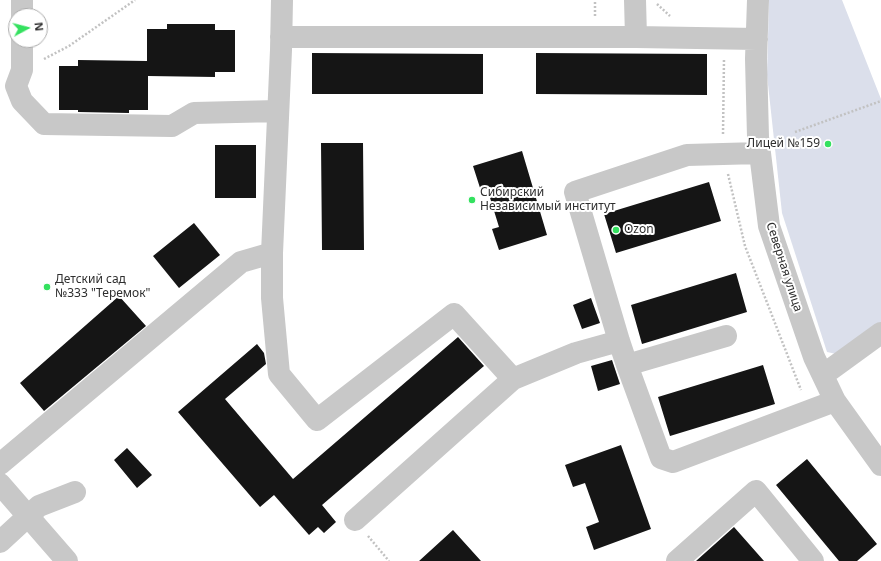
<!DOCTYPE html>
<meta charset="utf-8">
<style>
body{margin:0}
#map{position:relative;width:881px;height:561px;overflow:hidden;background:#fff;font-family:"Noto Sans",sans-serif}
canvas{display:block}
.north{position:absolute;left:8px;top:8px;width:40px;height:40px;box-sizing:border-box;background:#fff;border:1px solid #ababab;border-radius:50%;rotate:83deg;font-size:11px;font-weight:700;line-height:16px;text-align:center;color:#2e2e2e}
.north::after{content:'';display:block;margin:auto;width:14px;height:18px;background:#34e15f;clip-path:polygon(50% 0,100% 100%,50% 72%,0 100%)}
</style>
<div id="map">
<canvas width="881" height="561"></canvas>
<div class="north">N</div>
</div>
<script>
const context = document.querySelector('canvas').getContext('2d');
context.lineJoin = 'round';
function fillPath(path, color) {
  context.fillStyle = color;
  context.fill(path, 'evenodd');
}
function poly(rows) {
  const path = new Path2D();
  for (const r of rows) {
    path.moveTo(r[0], r[1]);
    for (let i = 2; i < r.length; i += 2) path.lineTo(r[i], r[i + 1]);
  }
  return path;
}
function strokePath(path, color, width, dash) {
  context.strokeStyle = color;
  context.lineWidth = width;
  context.lineCap = dash ? 'butt' : 'round';
  context.setLineDash(dash || []);
  context.stroke(path);
}
function label(font, color, halo, rows, align = 'center') {
  context.font = font + ' "Noto Sans",sans-serif';
  context.lineWidth = 4;
  context.setLineDash([]);
  context.textBaseline = 'middle';
  context.strokeStyle = halo;
  context.fillStyle = color;
  for (const [text, x, y, turn = 0] of rows) {
    context.save();
    context.translate(x, y);
    context.rotate((+turn || 0) * Math.PI / 180);
    context.textAlign = isNaN(turn) ? turn : align;
    if (halo) context.strokeText(text, 0, 0);
    context.fillText(text, 0, 0);
    context.restore();
  }
}
const green = poly([
 [769,0,842,0,881,99,881,326,841,355,827,352,782,213,767,75]
]);
const building = poly([
 [167,24,215,24,215,30,235,30,235,72,215,72,215,77,148,76,148,110,129,110,129,113,78,112,78,110,59,110,59,66,78,66,78,60,147,61,147,29,167,29],
 [312,53,483,54,483,94,312,94],
 [536,53,707,54,707,95,536,94],
 [321,143,363,143,364,250,322,250],
 [215,145,256,145,256,198,215,198],
 [522,151,547,235,499,250,492,229,499,227,487,188,481,191,473,166],
 [709,182,721,221,616,253,604,214],
 [194,223,220,255,179,288,153,256],
 [736,273,747,312,642,344,631,305],
 [119,296,146,326,44,411,20,383],
 [591,298,600,323,582,329,573,305],
 [458,337,484,366,322,505,336,522,324,533,318,527,309,535,274,495,260,507,178,412,257,344,264,353,266,364,225,399,293,479],
 [612,360,620,384,598,391,591,366],
 [763,365,775,404,670,436,658,397],
 [621,445,651,529,594,550,586,527,599,522,585,483,573,487,565,465],
 [127,448,152,475,137,488,114,460],
 [807,459,877,544,857,561,839,561,776,485],
 [734,527,764,561,696,561],
 [453,530,481,561,419,561]
]);
const path = poly([
 [657,4,670,16],
 [595,16,595,0],
 [44,59,69,46,135,0],
 [795,132,881,101],
 [723,134,724,59],
 [728,174,745,246,801,390],
 [368,536,389,561]
]);
const minor = poly([
 [22,0,22,16],
 [282,0,281,50,272,253,272,298,279,374,317,420,454,314,513,379],
 [635,0,636,37],
 [758,0,756,59,758,137,769,226,814,357,835,401,881,465],
 [281,37,636,37,757,39],
 [22,40,22,70,16,86,22,101,44,124,172,126,194,113,278,111],
 [759,153,687,155,575,192,619,341,627,365,661,458,673,462,835,401],
 [627,365,726,336],
 [823,375,881,333],
 [0,464,241,262,272,253],
 [0,484,67,561],
 [355,520,513,379,576,353,619,341],
 [0,542,39,506,75,492],
 [677,561,756,491,813,561]
]);
const markers = [
 [828,144,4,"#34e15f"],
 [472,200,4,"#34e15f"],
 [616,230,4,"#34e15f"],
 [47,287,4,"#34e15f"]
];
const poiNames = [
 ["Лицей №159",820,144,"right"],
 ["Сибирский",480,193],
 ["Независимый институт",480,207],
 ["Ozon",624,230],
 ["Детский сад",55,280],
 ["№333 \"Теремок\"",55,294]
];
const streetNames = [
 ["Северная улица",784,267,72]
];
fillPath(green, '#dbdfeb');
fillPath(building, '#151515');
strokePath(path, '#c2c2c2', 2.5, [2, 2]);
strokePath(minor, '#c8c8c8', 22);
for (const [x, y, r, color] of markers) {
  const dot = new Path2D();
  dot.arc(x, y, r, 0, 2 * Math.PI);
  context.fillStyle = color;
  context.fill(dot);
  strokePath(dot, '#fff', 1.5);
}
label('12px', '#2e2e2e', '#fff', poiNames, 'left');
label('12px', '#2e2e2e', '#fff', streetNames);
</script>
